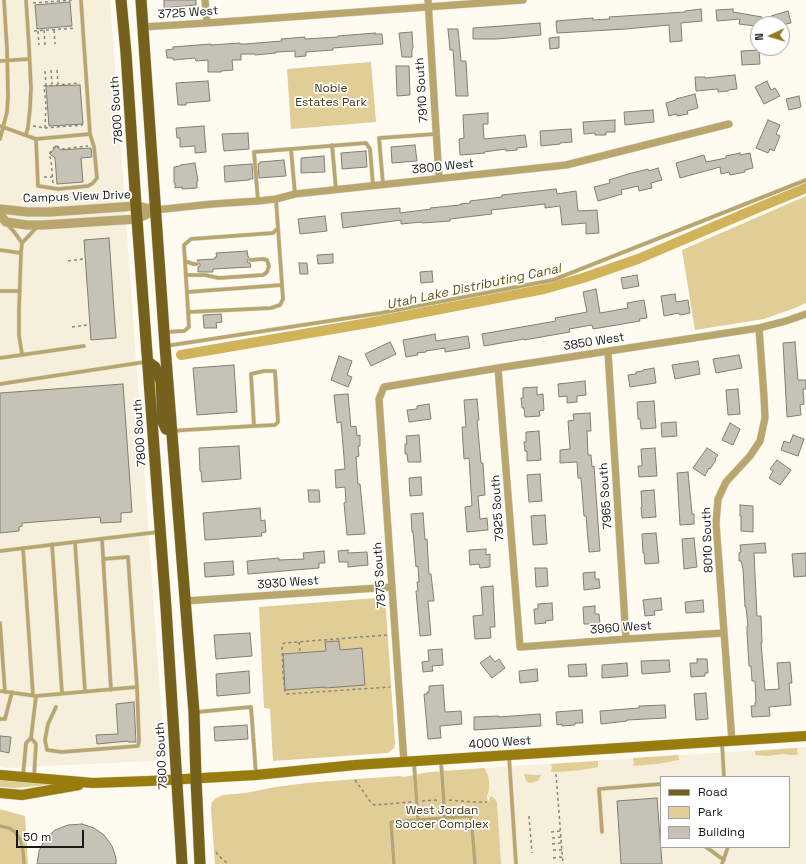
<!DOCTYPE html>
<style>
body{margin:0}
#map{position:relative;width:806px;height:864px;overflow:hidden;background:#fffbf1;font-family:"Space Grotesk",sans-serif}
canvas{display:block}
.legend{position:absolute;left:660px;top:776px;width:130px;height:72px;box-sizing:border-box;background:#fff;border:1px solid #a3a3a1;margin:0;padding:5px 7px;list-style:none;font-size:12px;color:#1a1915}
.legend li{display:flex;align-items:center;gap:8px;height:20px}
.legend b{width:20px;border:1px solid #a3a3a1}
.north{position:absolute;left:750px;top:16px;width:40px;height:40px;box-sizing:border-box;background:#fff;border:1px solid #a3a3a1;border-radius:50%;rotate:266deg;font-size:11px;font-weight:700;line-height:16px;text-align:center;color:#1a1915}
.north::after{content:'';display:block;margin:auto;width:14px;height:18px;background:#92781e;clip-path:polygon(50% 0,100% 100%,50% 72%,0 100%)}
.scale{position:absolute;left:16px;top:830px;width:68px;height:18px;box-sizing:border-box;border:2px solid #1a1915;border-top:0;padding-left:5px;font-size:12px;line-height:14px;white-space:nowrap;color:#1a1915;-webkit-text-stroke:3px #fff;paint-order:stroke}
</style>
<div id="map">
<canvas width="806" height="864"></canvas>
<ul class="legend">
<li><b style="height:5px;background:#75601c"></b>Road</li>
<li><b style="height:11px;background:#e1ce96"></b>Park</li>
<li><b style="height:11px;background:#c6c2b6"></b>Building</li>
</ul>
<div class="north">N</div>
<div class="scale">50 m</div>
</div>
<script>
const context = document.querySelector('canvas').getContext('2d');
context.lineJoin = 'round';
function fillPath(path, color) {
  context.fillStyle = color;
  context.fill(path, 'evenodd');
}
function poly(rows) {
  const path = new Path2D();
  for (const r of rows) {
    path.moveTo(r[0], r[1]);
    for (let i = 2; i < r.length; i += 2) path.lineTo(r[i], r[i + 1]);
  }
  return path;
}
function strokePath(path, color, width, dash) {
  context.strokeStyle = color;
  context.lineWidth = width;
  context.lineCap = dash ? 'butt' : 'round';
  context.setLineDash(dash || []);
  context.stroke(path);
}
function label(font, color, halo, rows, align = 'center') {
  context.font = font + ' "Space Grotesk",sans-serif';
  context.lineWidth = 3.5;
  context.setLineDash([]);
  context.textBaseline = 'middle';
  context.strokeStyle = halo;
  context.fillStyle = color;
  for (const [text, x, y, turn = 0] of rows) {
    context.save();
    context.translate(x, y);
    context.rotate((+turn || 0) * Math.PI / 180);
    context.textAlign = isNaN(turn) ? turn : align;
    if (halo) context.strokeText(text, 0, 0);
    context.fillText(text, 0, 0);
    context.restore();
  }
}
const built = poly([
 [0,0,110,0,164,746,162,754,160,756,155,760,151,761,7,768,0,766],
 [806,747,806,864,492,864,485,768],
 [661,777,789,777,789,847,661,847]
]);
const green = poly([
 [371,62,376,122,291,129,287,69],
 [806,196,806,303,795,308,764,319,695,330,682,250],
 [377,598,383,602,386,610,395,743,394,748,388,753,386,753,273,761,270,709,264,708,259,607],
 [798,748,797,752,798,755,790,755,782,754,768,756,755,755,755,751],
 [678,755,679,760,657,764,633,766,634,763,633,758],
 [598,761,598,767,582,770,557,772,551,772,552,767,551,764],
 [485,768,486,772,488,775,489,781,489,790,487,796,488,802,491,796,495,799,497,803,501,864,215,864,211,809,212,802,216,798,223,795,245,793,276,787,307,783,356,779,400,776,404,777,429,772],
 [524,774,532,775,541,775,538,781,530,783,526,781],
 [0,780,7,781,48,783,47,785,15,788,0,787],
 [0,809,25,816,28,864,0,864]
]);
const canal = poly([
 [181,355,368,323,544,289,583,278,638,259,760,207,806,188]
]);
const building = poly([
 [164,0,196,0,196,5,164,8,164,0],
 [70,2,72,26,37,29,35,5,70,2],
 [701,9,702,21,681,23,682,41,670,42,669,25,626,29,557,33,556,21,593,18,593,20,610,19,609,17,685,12,685,11,701,9],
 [733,9,733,12,762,17,760,24,758,24,758,26,755,25,755,26,739,24,740,19,717,21,716,10,733,9],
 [788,11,791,23,782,25,782,24,773,24,771,16,788,11],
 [540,23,541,35,497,39,473,39,473,28,502,26,540,23],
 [448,29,458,29,461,61,466,61,468,96,456,96,453,50,450,50,448,29],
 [412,32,413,48,412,49,412,57,402,57,399,33,412,32],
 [375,33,375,34,382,34,383,44,333,48,333,50,306,52,306,56,295,57,295,51,276,52,276,53,255,55,255,54,241,54,241,60,232,60,233,70,221,71,221,72,208,72,208,60,196,61,195,58,173,60,173,58,167,58,166,50,173,49,173,47,211,44,211,45,240,43,240,44,245,44,282,41,281,39,305,37,305,39,338,37,338,36,375,33],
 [559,37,559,48,550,49,549,38,559,37],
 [759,50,760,64,742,65,741,51,759,50],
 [396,66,409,66,410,95,397,96,396,66],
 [735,75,737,89,728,90,728,91,718,92,718,89,696,91,695,77,705,77,705,78,735,75],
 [208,81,210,101,186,103,186,105,178,105,176,83,208,81],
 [767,81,771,90,775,88,780,96,764,104,755,87,767,81],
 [80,85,83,124,49,126,46,86,80,85],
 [695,94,698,108,687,111,688,114,677,116,677,114,669,116,666,103,676,100,676,99,695,94],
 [799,96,801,107,789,110,786,99,799,96],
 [653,110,654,122,625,125,624,112,653,110],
 [488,113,488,124,483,124,484,139,525,135,527,147,517,148,517,150,506,151,506,149,484,152,485,153,460,155,459,139,464,138,463,115,488,113],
 [615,120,615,132,606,132,606,135,595,135,595,133,584,134,583,122,615,120],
 [768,120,780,125,776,134,780,136,774,151,770,149,768,153,756,148,768,120],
 [204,126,206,152,195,153,195,146,180,147,180,138,177,138,176,128,204,126],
 [571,129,572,142,560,143,560,144,541,146,540,131,571,129],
 [248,133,249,149,224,151,222,134,248,133],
 [415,145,417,161,392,163,391,147,415,145],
 [56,146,61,150,91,148,92,157,81,158,83,182,57,184,55,158,50,154,56,146],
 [366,151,367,167,342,169,341,153,366,151],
 [740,153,740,155,750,153,753,168,745,170,745,172,730,175,729,172,721,174,720,167,680,178,676,163,704,155,706,162,726,158,726,156,740,153],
 [324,156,325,172,301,173,301,158,324,156],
 [284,160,286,176,259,178,258,164,260,163,260,162,284,160],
 [195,163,198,181,197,181,197,188,182,189,182,187,175,188,175,183,174,183,174,167,180,166,180,165,195,163],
 [252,164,253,179,249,179,249,180,225,182,224,166,252,164],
 [658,168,662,180,651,183,652,188,639,191,638,186,621,190,622,194,598,201,594,187,610,183,609,180,628,174,648,169,649,171,658,168],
 [556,189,557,194,576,191,578,211,597,210,599,233,586,234,586,223,562,225,560,206,545,208,545,204,491,210,492,214,450,219,450,221,422,223,422,222,401,224,401,220,343,228,341,213,400,208,400,213,431,209,430,208,460,205,460,204,470,203,470,201,502,197,502,195,556,189],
 [325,216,327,231,300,234,298,219,325,216],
 [109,238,116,338,91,340,84,240,109,238],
 [247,251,248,257,249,257,247,261,248,263,250,263,251,267,213,269,213,272,198,272,198,267,200,266,200,264,197,260,215,259,215,257,217,257,216,253,247,251],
 [333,254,333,263,318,264,317,255,333,254],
 [299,263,307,263,308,274,300,274,299,263],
 [432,271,433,282,421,283,420,272,432,271],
 [637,275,639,286,623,289,621,278,637,275],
 [596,289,600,313,628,308,627,303,644,300,647,318,639,319,640,321,593,329,592,325,569,329,570,332,524,340,524,339,484,346,482,334,556,321,555,318,587,312,583,292,596,289],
 [675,294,676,302,688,300,690,313,680,315,679,313,664,316,661,296,675,294],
 [221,314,222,322,216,323,217,328,204,328,203,315,221,314],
 [435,334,436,341,468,336,470,348,445,352,445,348,426,351,426,352,417,353,418,355,406,357,403,340,435,334],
 [390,342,396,354,371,366,365,354,390,342],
 [795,342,798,380,806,380,806,389,803,389,804,404,800,405,801,415,787,417,783,343,795,342],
 [739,355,742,368,716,373,713,359,739,355],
 [339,356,352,361,347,375,352,377,348,387,331,380,339,356],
 [698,361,700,374,675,379,672,365,698,361],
 [234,365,237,412,197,415,193,368,234,365],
 [654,368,656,383,630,387,628,375,636,374,636,372,643,371,643,370,654,368],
 [585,381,586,395,577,396,577,402,567,403,567,396,559,397,558,384,585,381],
 [123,384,132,512,121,513,121,522,101,523,100,517,22,523,22,526,19,527,19,531,0,533,0,393,123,384],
 [537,387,537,395,543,394,544,410,539,411,540,416,525,417,524,408,522,408,521,398,523,398,523,388,537,387],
 [738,389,740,414,728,415,726,390,738,389],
 [348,394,351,427,356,426,357,436,360,435,360,446,358,446,359,456,356,457,358,484,360,484,365,534,347,535,344,503,346,502,345,487,336,488,335,470,345,469,341,422,337,423,334,395,348,394],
 [477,399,479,420,477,420,481,463,483,463,485,495,478,496,480,519,487,518,488,530,467,532,465,507,472,506,469,458,464,459,462,427,466,427,464,400,477,399],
 [654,401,656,428,641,429,640,419,638,419,637,402,654,401],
 [429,404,431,419,409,422,407,410,417,409,417,406,429,404],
 [590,413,591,431,587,431,588,455,591,455,592,467,594,466,600,551,589,552,586,516,584,516,581,478,578,478,577,462,560,463,560,450,570,449,568,421,574,420,573,414,590,413],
 [676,422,677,436,662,437,661,423,676,422],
 [730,423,740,429,733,445,722,440,730,423],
 [539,431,541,460,527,461,527,451,525,451,524,442,526,442,526,432,539,431],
 [419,435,421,462,408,462,407,454,405,454,405,444,407,444,406,436,419,435],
 [793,435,804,439,798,456,781,450,784,441,790,443,793,435],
 [239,446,241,479,202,482,201,471,200,471,199,448,239,446],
 [655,448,657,476,639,477,638,466,642,466,641,449,655,448],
 [707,448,718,455,715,459,716,460,710,469,709,468,705,476,693,468,707,448],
 [777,460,791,470,780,485,769,478,773,471,770,469,777,460],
 [688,472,692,514,694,514,694,524,680,525,677,473,688,472],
 [540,474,542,501,529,502,527,475,540,474],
 [421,477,422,495,410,496,409,478,421,477],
 [308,490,319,490,320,502,309,502,308,490],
 [654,490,656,517,642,518,641,507,642,507,641,491,654,490],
 [740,505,753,506,753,532,741,531,741,516,740,516,740,505],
 [260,508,261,521,265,520,266,532,261,533,262,536,205,540,203,513,260,508],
 [423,513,425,540,427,539,429,574,431,574,434,601,428,601,431,635,420,636,416,591,418,591,417,582,419,582,418,566,416,567,413,532,412,532,411,514,423,513],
 [545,515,547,544,533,545,531,516,545,515],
 [656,533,659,563,645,564,644,553,643,553,642,534,656,533],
 [694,538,697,567,684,569,682,539,694,538],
 [765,543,766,553,754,553,757,616,761,616,762,643,761,643,765,690,779,689,777,663,790,662,792,683,789,683,791,705,769,707,770,716,752,717,751,706,755,706,755,702,756,702,755,681,752,681,751,666,749,666,747,633,747,626,748,626,746,607,745,607,743,569,741,561,739,561,739,553,741,552,740,545,765,543],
 [486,549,486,555,490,554,490,567,480,568,479,564,470,565,469,550,486,549],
 [348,550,348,553,367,552,368,565,348,567,348,562,339,562,338,551,348,550],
 [324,551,325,563,319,563,319,568,248,574,247,561,279,558,279,560,304,559,303,553,324,551],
 [806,553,806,576,794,577,792,554,806,553],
 [233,561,234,575,205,577,204,563,233,561],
 [535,568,547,568,548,586,536,587,535,568],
 [595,572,595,579,599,579,600,588,584,590,583,573,595,572],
 [493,586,495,627,490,627,491,638,475,639,473,616,483,615,481,587,493,586],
 [661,598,662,610,654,611,655,615,645,616,643,600,661,598],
 [703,600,704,612,686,613,685,602,703,600],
 [552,603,553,620,545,621,546,623,535,624,534,609,538,609,538,604,552,603],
 [595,606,595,614,599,614,600,624,584,624,583,607,595,606],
 [250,633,252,656,216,659,214,635,250,633],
 [339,641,340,650,362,648,365,685,325,688,325,687,285,690,283,654,326,651,325,642,339,641],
 [442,649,443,665,432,666,433,671,423,672,422,662,429,661,428,650,442,649],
 [490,656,495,662,499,659,505,668,492,678,480,663,490,656],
 [697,659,707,659,708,673,705,673,705,676,691,677,690,663,697,663,697,659],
 [669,660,670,672,642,674,641,661,669,660],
 [627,663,628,676,602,678,602,665,627,663],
 [586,664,587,676,569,677,568,665,586,664],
 [537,669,538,681,520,683,519,671,537,669],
 [249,671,250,693,217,696,216,674,249,671],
 [443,685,445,712,461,711,462,724,440,726,441,738,428,739,424,694,427,694,427,692,429,692,429,686,443,685],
 [706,693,708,719,696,720,694,694,706,693],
 [134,702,136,742,128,742,128,741,97,744,96,735,118,734,116,704,134,702],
 [665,705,666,718,627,720,627,721,601,724,600,711,639,708,639,706,665,705],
 [582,710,583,723,575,723,575,725,562,726,562,724,557,725,556,712,582,710],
 [540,714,541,726,474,730,474,717,499,716,499,717,540,714],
 [247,725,248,739,215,741,214,727,247,725],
 [0,736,11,737,9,753,0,751,0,736],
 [657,798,662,864,621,864,617,801,657,798],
 [82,824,94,828,104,835,112,846,116,858,116,864,37,864,39,851,45,839,55,830,68,825,82,824]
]);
const path = poly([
 [33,3,73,0],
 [44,30,45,45],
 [54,30,55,44],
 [34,31,76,28],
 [38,31,39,45],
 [51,70,52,84],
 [57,70,58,84],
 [45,71,46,85],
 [33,126,45,128,83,125],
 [45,128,46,105,44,86,80,83],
 [44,177,52,177],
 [53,183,51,160,49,154,56,145,61,149,88,146],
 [68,261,83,259],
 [72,327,87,325],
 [387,635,284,643,282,645,283,672,285,693,287,694,390,687],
 [299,642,300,651],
 [556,774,563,864],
 [355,780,372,804,375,805,411,802],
 [449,800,472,802,487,802],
 [422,801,437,800],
 [529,816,532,853],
 [551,832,561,831],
 [552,838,561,837],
 [552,844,561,843],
 [553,850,562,850],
 [216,852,219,856,226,862,226,864],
 [553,858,562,857]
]);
const service = poly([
 [0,61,29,59],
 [0,126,36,139,90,134],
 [26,135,28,127,30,109,31,88,29,46,26,0],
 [0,139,7,112,8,96,7,49,4,0],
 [36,139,38,186,58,189,88,186,93,183,97,178,94,147,90,134,81,0],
 [332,145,336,189],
 [291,149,295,194],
 [383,184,379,138,436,134],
 [258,201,254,152,366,143,370,149,373,185],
 [8,225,15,233,22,243,37,227],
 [0,250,21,253],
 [185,261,193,264,197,264],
 [186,275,205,275,219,278,263,275,267,272,269,266,267,260,263,259,250,260],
 [0,291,20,291],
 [187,292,282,285,278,228],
 [189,312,271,308,280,305,283,299,282,285],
 [166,332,184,331,189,327,184,245,191,239,273,233,278,228,276,199],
 [166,346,381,313,553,280,806,180],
 [22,354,19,335,19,309,21,253,22,243],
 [0,358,84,346],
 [0,384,145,362],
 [173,431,185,430,254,426,275,425,278,422,275,371,264,371,251,374,254,426],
 [102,539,111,690],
 [75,542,85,691],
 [52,544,62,693],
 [23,548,33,695],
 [0,551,158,532],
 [0,623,5,692],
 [0,691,36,696,137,687],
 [56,707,48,724,45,740,47,750,62,752,138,746,139,741,137,687,128,557,103,559],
 [197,712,251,707,256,774],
 [0,719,5,719,12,692],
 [31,738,36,744,34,777],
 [722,743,724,777],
 [509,756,516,864],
 [441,761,445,818],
 [414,763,418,820],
 [23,776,26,743,31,738,36,696],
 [0,826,9,828,14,831,20,839,23,851,24,864],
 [602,832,599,789,661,784],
 [706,847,724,860],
 [394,864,391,822,471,816,475,864],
 [722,864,728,847]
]);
const minor = poly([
 [205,0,207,23],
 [428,0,439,178],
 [143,27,207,23,523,0],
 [155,210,212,204,258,201,276,199,295,194,566,165,729,124],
 [608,352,626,639],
 [498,368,520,647,626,639,724,633],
 [185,601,392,587],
 [732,741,716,523,718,499,726,482,750,456,760,441,765,418,764,397,759,328],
 [404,762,379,399,384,387,498,368,759,328,786,321,806,314]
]);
const tertiary = poly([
 [0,209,28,212,50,212,136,206,155,210],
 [0,215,6,222,27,225,43,225,137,219,155,210]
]);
const secondary = poly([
 [0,775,93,783,149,781,256,775,355,765,806,736],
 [0,793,22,795,79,785]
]);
const primary = poly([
 [121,0,126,53,136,206,166,608,182,864],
 [141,0,165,346,194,712,196,779,200,864],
 [148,362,155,367,161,381,163,422,166,429,172,431]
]);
const streetNames = [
 ["3725 West",188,13,-4],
 ["7910 South",422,90,-94],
 ["7800 South",117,110,-94],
 ["3800 West",443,167,-6],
 ["Campus View Drive",77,197,-2],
 ["3850 West",594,342,-9],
 ["7800 South",140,433,-94],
 ["7965 South",606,496,-94],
 ["7925 South",498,508,-94],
 ["8010 South",708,540,-92],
 ["7875 South",380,575,-94],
 ["3930 West",288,583,-4],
 ["3960 West",621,628,-4],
 ["4000 West",500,743,-4],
 ["7800 South",162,756,-93]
];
const parkNames = [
 ["Noble",331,89],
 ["Estates Park",331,103],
 ["West Jordan",442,811],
 ["Soccer Complex",442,825]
];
const waterNames = [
 ["Utah Lake Distributing Canal",474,287,-12]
];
fillPath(built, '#f6efdb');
fillPath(green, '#e1ce96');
strokePath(canal, '#d1b35a', 10);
fillPath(building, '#c6c2b6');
strokePath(building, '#817e73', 1);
strokePath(service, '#dad7ce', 4.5);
strokePath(minor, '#dad7ce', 8);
strokePath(tertiary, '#dad7ce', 10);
strokePath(secondary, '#dad7ce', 11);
strokePath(primary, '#dad7ce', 12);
strokePath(path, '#87857e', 1.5, [3, 3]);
strokePath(service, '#b9a66d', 3.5);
strokePath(minor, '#b9a66d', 7);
strokePath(tertiary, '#b9a66d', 9);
strokePath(secondary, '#997c0e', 10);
strokePath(primary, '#75601c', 11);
label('12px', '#1a1915', '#fff', streetNames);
label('12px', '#443811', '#fff', parkNames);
label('italic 13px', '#695510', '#fff', waterNames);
</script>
